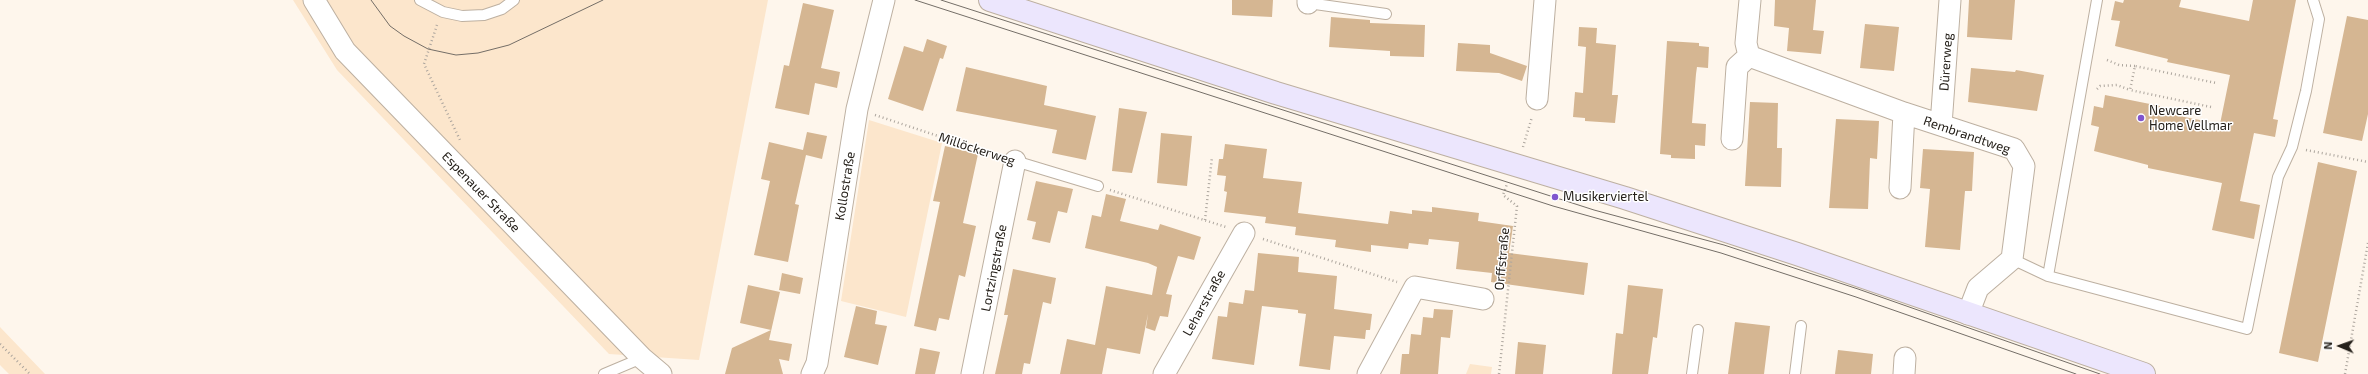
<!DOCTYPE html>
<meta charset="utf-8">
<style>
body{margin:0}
#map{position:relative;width:2368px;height:374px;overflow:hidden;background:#fef6ec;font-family:"Exo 2",sans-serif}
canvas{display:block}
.north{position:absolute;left:2320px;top:326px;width:40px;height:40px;-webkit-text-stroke:3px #fff;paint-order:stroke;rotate:272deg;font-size:11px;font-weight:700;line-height:16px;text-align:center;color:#25201a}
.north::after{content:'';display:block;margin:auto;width:14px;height:18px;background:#25201a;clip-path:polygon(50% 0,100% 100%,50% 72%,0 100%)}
</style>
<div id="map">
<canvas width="2368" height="374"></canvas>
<div class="north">N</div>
</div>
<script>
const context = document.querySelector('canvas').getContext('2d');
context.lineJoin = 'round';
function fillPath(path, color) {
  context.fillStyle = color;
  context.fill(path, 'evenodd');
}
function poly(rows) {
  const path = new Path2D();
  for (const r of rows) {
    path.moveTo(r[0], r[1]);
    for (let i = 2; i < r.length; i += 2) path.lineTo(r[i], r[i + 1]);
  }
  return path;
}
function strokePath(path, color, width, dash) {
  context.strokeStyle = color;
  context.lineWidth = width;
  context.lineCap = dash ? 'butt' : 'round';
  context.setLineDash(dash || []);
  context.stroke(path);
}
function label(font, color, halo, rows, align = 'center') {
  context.font = font + ' "Exo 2",sans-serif';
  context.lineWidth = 3;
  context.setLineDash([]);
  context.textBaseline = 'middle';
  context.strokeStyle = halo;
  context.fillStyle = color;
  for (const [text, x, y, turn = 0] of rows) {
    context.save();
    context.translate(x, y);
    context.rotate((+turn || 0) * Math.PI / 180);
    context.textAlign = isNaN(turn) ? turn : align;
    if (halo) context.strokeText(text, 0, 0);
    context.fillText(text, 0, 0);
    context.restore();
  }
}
const green = poly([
 [293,0,768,0,699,360,609,354,337,70],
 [869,120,942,143,906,317,841,301],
 [0,327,45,374,9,374,0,365],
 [1470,364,1492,367,1491,374,1466,374]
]);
const building = poly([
 [1232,0,1273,0,1272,17,1232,15],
 [1775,0,1816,0,1813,30,1824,31,1821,54,1787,51,1789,28,1774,26],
 [1969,0,2015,0,2012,40,1967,37],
 [2124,0,2181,0,2179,7,2249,21,2253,0,2296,0,2273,119,2278,120,2275,137,2254,133,2240,201,2260,205,2254,239,2212,230,2222,183,2148,168,2148,165,2094,151,2099,127,2091,125,2094,106,2103,108,2105,95,2160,106,2159,112,2220,124,2230,75,2167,62,2168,59,2115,46,2120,21,2111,20,2115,1,2123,3],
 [803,3,834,10,821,68,840,72,837,88,815,83,809,115,775,108,784,65,789,66],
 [2347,16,2368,20,2368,114,2362,141,2323,133],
 [1331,17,1370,20,1370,23,1425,25,1424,57,1390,56,1390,51,1329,47],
 [1865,24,1899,27,1894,71,1860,68],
 [1579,27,1597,28,1596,43,1616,45,1612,95,1618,95,1615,123,1585,121,1585,118,1573,117,1575,92,1583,93,1586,47,1578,46],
 [927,39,947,46,943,59,940,58,923,111,888,99,904,46,923,52],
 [1667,41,1699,43,1699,46,1709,47,1708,68,1697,67,1696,74,1692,123,1706,124,1705,146,1695,145,1695,159,1671,158,1671,155,1660,154],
 [1458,43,1490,45,1490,53,1527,66,1522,81,1499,73,1456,71],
 [966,67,1047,86,1044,105,1096,116,1086,160,1052,153,1057,130,956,111],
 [1971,68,2015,72,2016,70,2044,75,2037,111,1968,102],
 [1750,102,1778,103,1777,148,1782,148,1781,187,1745,186],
 [1119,108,1147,112,1132,173,1112,171],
 [1836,119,1879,121,1877,159,1870,158,1868,209,1829,208],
 [807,132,827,136,822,159,806,155,795,204,799,205,788,262,754,255,770,181,761,179,769,142,803,150],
 [1161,133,1192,136,1187,186,1157,183],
 [1225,144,1267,149,1263,178,1302,182,1298,213,1388,224,1390,211,1412,214,1412,210,1432,212,1432,207,1479,213,1478,221,1513,226,1509,253,1588,263,1584,295,1491,282,1492,273,1456,269,1459,242,1429,239,1428,245,1409,243,1408,249,1371,245,1371,252,1335,247,1336,240,1295,235,1296,227,1265,223,1266,217,1224,212,1227,192,1224,191,1226,176,1217,175,1219,159,1223,159],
 [945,146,978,154,963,223,976,226,965,277,959,275,949,320,939,318,936,331,914,326,940,202,933,201],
 [1923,149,1974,152,1972,191,1965,191,1960,250,1925,247,1930,189,1920,188],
 [2318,162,2357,171,2318,362,2279,353],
 [1036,181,1073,189,1067,213,1058,211,1050,243,1032,239,1036,222,1027,220],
 [1106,194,1126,199,1120,221,1158,230,1160,224,1201,237,1194,260,1178,256,1166,294,1172,295,1168,317,1160,316,1155,331,1146,328,1148,314,1140,354,1107,348,1102,374,1060,374,1067,339,1095,345,1106,286,1152,295,1157,267,1148,263,1085,248,1092,215,1101,217],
 [1258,253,1299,257,1298,272,1337,276,1334,309,1372,314,1370,330,1366,330,1365,339,1334,336,1330,370,1299,366,1306,314,1298,313,1298,310,1262,306,1254,365,1212,359,1218,316,1227,317,1229,302,1243,304,1245,290,1254,291],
 [1013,269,1056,278,1051,304,1043,302,1030,364,1024,363,1022,374,995,374,1008,315,1004,315],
 [782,273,803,278,800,294,779,290],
 [748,285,780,292,769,340,792,344,789,361,779,359,783,374,725,374,732,348,771,330,740,323],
 [1628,285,1663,289,1657,338,1653,337,1648,374,1612,374,1616,333,1623,334],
 [856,306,877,311,875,324,887,326,878,365,844,357],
 [1434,309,1453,310,1450,338,1441,337,1438,374,1400,374,1402,354,1409,354,1411,334,1421,335,1423,317,1433,318],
 [1735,322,1770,326,1764,374,1728,374],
 [1518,342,1546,345,1543,374,1515,374],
 [920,348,940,352,935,374,915,374],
 [1838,350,1873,354,1871,374,1835,374]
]);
const path = poly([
 [437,25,424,64,460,140],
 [2107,60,2119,65,2135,66],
 [2097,89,2100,86,2117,85,2130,90],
 [2211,107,2130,90,2135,66,2216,83],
 [875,115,998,156],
 [1523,147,1532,117],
 [2306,150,2368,162],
 [1110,190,1226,227],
 [1205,220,1212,157],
 [1263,239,1397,282],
 [0,344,30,374],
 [1499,374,1517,206,1503,195,1507,184],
 [2345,374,2368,243]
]);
const lane = poly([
 [420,0,443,12,462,16,484,15,502,9,514,0],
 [1308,3,1386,14],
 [1015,161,1098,186],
 [2012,259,2048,276,2247,329,2278,177,2292,147,2306,91,2319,19,2313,0],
 [2048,276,2097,0],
 [604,374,642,358],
 [1692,374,1698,330],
 [1795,374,1801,326]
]);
const street = poly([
 [314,0,345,51,642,358,661,374],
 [1750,0,1746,43,1749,56,1904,113,2014,149,2024,166,2012,259,1978,288,1968,314],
 [1308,3,1308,0],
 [1537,99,1545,0],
 [1941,125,1950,0],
 [1732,139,1737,67,1749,56],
 [1900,188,1904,113],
 [812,374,817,363,857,109,884,0],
 [972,374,1015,161],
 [1164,374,1244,233],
 [1368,374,1415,287,1483,299],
 [1904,374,1905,358]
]);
const secondary = poly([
 [990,0,1276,93,1625,198,1797,254,2144,374]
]);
const tram = poly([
 [371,0,390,26,404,36,428,49,456,55,478,53,509,45,603,0],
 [915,0,1553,206,1721,253,1856,297,2076,374],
 [941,0,1594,210,1724,245,1858,289,2100,374]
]);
const markers = [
 [2141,118,4,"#8055ce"],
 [1555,197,4,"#8055ce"]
];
const streetNames = [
 ["Dürerweg",1946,62,-86],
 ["Rembrandtweg",1967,135,19],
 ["Millöckerweg",977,149,18],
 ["Kollostraße",845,186,-81],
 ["Espenauer Straße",481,192,46],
 ["Orffstraße",1502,259,-85],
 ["Lortzingstraße",994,268,-79],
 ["Leharstraße",1204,303,-61]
];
const poiNames = [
 ["Newcare",2149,111],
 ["Home Vellmar",2149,126],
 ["Musikerviertel",1563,197]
];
fillPath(green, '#fce6cc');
fillPath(building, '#d5b692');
strokePath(lane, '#bdb0a1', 12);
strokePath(street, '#bdb0a1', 23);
strokePath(secondary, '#bdb0a1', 24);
strokePath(path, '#ada69e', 2.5, [1, 3]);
strokePath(lane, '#fff', 10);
strokePath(street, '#fff', 21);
strokePath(secondary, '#ece6fd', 22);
strokePath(tram, '#746e67', 1);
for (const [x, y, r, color] of markers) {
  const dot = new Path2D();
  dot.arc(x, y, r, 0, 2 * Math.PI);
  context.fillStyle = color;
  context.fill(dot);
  strokePath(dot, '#fff', 1.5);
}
label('13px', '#25201a', '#fff', streetNames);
label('13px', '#25201a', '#fff', poiNames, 'left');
</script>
